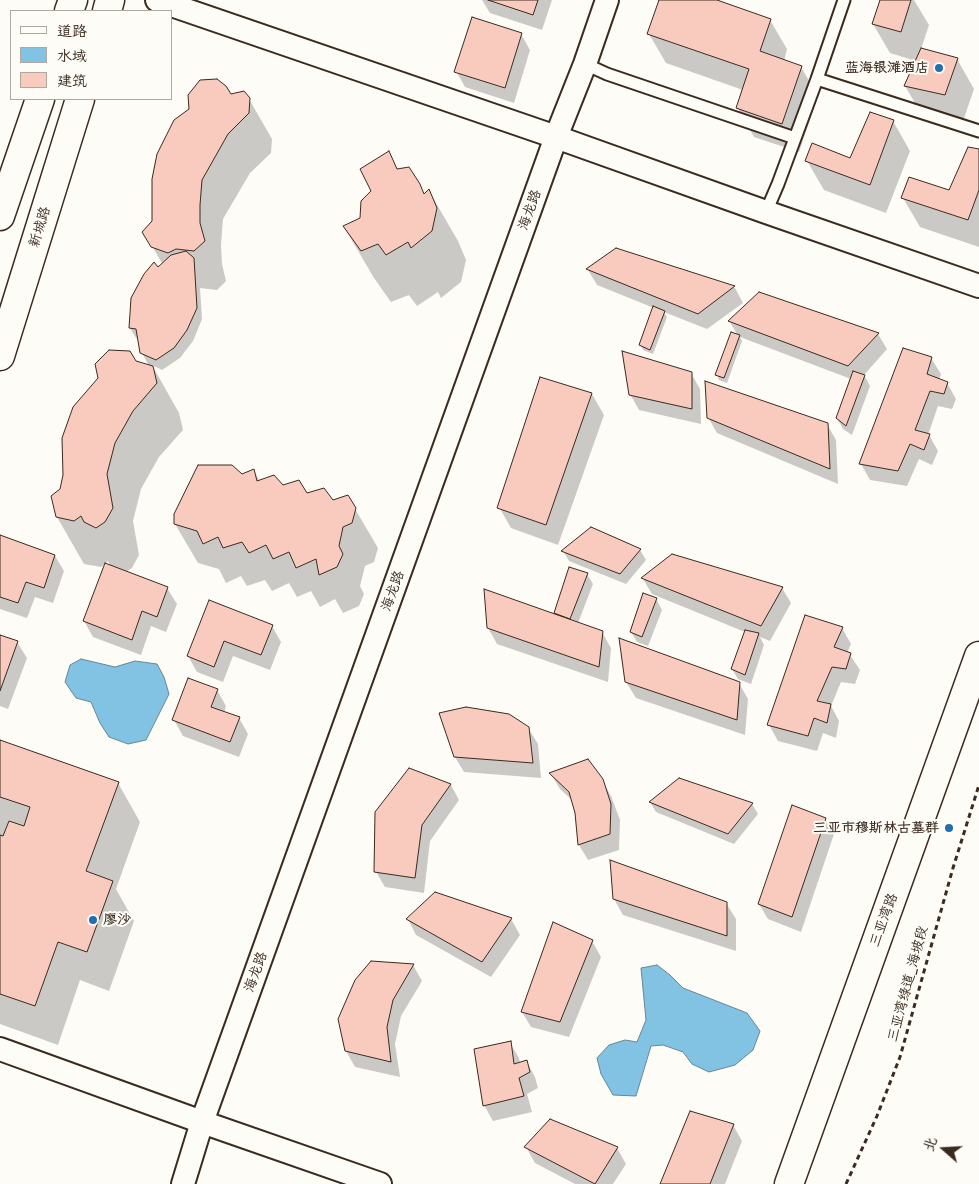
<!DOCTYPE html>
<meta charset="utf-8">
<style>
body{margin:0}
#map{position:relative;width:979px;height:1184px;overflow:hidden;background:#fdfcf7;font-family:"Playpen Sans","LXGW WenKai TC",sans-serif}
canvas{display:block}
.legend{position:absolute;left:10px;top:10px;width:162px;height:90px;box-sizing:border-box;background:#fdfcf7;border:1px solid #afa8a0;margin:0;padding:6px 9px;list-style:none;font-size:15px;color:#3b2a1e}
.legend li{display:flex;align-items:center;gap:10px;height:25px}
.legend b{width:25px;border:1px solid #afa8a0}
.north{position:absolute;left:919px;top:1124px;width:50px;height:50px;-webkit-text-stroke:4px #fdfcf7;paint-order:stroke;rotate:289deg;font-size:14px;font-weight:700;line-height:20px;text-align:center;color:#3b2a1e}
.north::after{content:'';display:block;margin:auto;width:18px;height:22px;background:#3b2a1e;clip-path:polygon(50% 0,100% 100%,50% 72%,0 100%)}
</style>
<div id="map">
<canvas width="979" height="1184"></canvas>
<ul class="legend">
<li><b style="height:6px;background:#fdfcf7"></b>道路</li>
<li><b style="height:14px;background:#82c3e3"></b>水域</li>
<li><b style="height:14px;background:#f9cabe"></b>建筑</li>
</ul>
<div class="north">北</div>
</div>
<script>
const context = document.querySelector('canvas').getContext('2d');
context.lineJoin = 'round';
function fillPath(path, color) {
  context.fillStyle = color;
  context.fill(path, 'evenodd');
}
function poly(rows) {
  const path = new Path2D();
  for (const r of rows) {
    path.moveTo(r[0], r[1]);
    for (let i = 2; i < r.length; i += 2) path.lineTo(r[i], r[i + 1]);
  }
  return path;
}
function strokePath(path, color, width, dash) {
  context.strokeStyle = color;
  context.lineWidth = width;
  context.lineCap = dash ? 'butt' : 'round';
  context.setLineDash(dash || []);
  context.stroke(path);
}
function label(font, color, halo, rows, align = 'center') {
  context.font = font + ' "Playpen Sans","LXGW WenKai TC",sans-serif';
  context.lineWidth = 4;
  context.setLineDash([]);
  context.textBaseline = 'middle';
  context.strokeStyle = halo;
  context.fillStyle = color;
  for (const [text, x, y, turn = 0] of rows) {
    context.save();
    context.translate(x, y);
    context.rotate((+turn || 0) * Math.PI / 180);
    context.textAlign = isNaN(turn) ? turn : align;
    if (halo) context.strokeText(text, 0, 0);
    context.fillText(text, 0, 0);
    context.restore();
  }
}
const water = poly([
 [81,659,115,667,135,661,157,664,164,677,169,694,146,740,128,744,109,737,100,723,91,702,76,698,65,682,70,665,81,659],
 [657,965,670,975,683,988,747,1013,760,1031,753,1050,735,1065,709,1072,692,1064,683,1052,663,1045,651,1046,636,1096,613,1095,601,1074,597,1058,609,1045,625,1040,637,1042,646,1020,641,968,657,965]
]);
const shadow = poly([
 [482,0,552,0,542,30,490,13],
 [660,0,713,0,770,20,787,49,784,61,801,67,818,96,799,152,754,137,737,107,743,90,666,63,649,34],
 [881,0,914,0,929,25,921,49,957,59,974,89,962,124,922,115,905,86,916,61,890,53,873,24],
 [521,34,530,50,514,103,465,87,456,71],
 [231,95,249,99,272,139,271,153,250,173,223,219,221,245,222,264,226,281,217,290,200,288,202,319,193,341,180,358,162,370,152,365,179,413,183,430,159,457,141,489,133,521,139,555,132,568,126,572,167,588,177,604,166,632,151,626,141,655,93,637,84,621,111,567,108,561,101,567,84,564,57,517,61,490,136,363,149,366,142,353,139,339,136,338,130,328,158,268,163,265,144,232,153,221],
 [893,121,910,151,886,213,824,190,807,161,851,159],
 [979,151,979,247,920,227,903,198,950,192],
 [388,152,398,170,419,185,425,195,429,191,458,241,466,260,461,282,441,298,438,292,417,306,409,295,391,302,374,278,344,227,361,218],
 [616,250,735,288,743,303,707,329,664,312,667,317,653,354,643,350,641,345,654,308,597,285,588,270],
 [759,294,878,334,887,349,864,375,870,386,852,435,843,429,837,418,851,379,740,337,742,341,727,383,719,380,717,375,738,336,730,322],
 [931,358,941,374,939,380,947,383,956,399,952,409,938,406,928,435,929,435,938,451,932,465,919,459,907,486,870,480,861,464],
 [691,373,700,389,701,424,639,410,630,394],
 [592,394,604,415,558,545,511,528,499,507],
 [708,417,827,424,836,440,838,484,717,433],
 [254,471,260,482,283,486,332,502,348,497,378,548,374,562,365,566,360,586,364,594,359,606,343,613,335,599,320,607,311,591,297,597,289,583,272,591,265,580,247,586,241,576,226,583,219,569,198,563,175,524,242,475],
 [0,536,55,556,64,571,53,603,35,597,27,618,0,609],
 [640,550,646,560,626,584,569,561,563,551],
 [570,569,587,574,593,584,578,623,602,632,611,648,608,682,497,644,488,628,555,615],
 [643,579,782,588,791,603,770,641,760,637,764,645,751,684,738,679,732,669,745,632,652,594],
 [656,599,662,610,648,646,637,642,631,632],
 [209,602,272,626,281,642,270,670,233,656,223,682,197,672,188,656],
 [842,628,851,644,847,653,850,655,860,670,855,684,841,682,831,706,839,721,836,738,823,733,817,751,778,741,769,725],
 [0,636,17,642,27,658,8,709,0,706],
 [626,682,739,683,748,699,745,735,636,698],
 [217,690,226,706,224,713,239,718,248,734,239,757,183,736,174,720],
 [528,728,538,744,541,778,464,772,455,757],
 [0,741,118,783,140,822,116,889,134,921,109,991,80,980,58,1045,0,1024],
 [410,770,451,785,459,800,430,841,424,893,385,887,376,872],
 [551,774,602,780,611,796,620,820,619,850,588,860,579,845,576,813,573,801,560,789],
 [650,802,752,804,758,814,734,844,656,812],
 [825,819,834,834,801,932,768,919,759,904],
 [435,893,511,919,520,935,491,977,416,935,408,919],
 [614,899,726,903,736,919,736,951,623,915],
 [592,941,601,957,569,1037,531,1027,522,1012],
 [413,965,422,981,401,1016,395,1044,400,1077,355,1067,346,1051],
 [510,1043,519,1058,520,1063,526,1061,535,1077,538,1088,527,1094,532,1112,493,1121,484,1105],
 [733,1125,742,1141,725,1184,662,1184],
 [526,1147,617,1148,626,1164,613,1184,575,1184,535,1163]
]);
const building = poly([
 [488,0,538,0,533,15,488,0],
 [659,0,717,0,771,19,760,51,802,66,782,124,736,108,749,69,647,34,659,0],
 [880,0,911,0,901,32,872,24,880,0],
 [472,17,522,33,505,88,454,72,472,17],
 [921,48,958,58,945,95,904,86,921,48],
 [217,79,226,86,231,94,244,91,250,98,249,113,228,134,202,180,200,205,200,223,205,241,194,251,176,249,168,253,151,247,142,232,152,221,152,179,157,154,174,120,189,109,188,95,200,80,217,79],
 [870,112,894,120,870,185,805,161,812,143,850,158,870,112],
 [968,147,979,149,979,190,968,220,901,198,909,177,949,190,968,147],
 [389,151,397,169,409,167,420,184,424,194,429,189,437,208,432,231,411,248,408,242,386,255,378,244,361,251,343,226,360,218,361,201,371,191,360,169,389,151],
 [616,248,735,286,698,314,586,269,616,248],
 [186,251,194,258,197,308,187,330,174,348,156,360,140,353,136,329,129,328,131,298,144,274,154,262,158,267,171,255,186,251],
 [759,292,879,333,848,366,728,321,759,292],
 [653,306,665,311,650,350,639,345,653,306],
 [731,332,740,335,724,378,715,375,731,332],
 [903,348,932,357,927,374,948,382,944,394,930,391,915,430,930,434,924,450,910,444,898,471,859,464,903,348],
 [109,350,130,351,136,361,153,366,157,383,133,411,115,443,107,474,113,508,105,522,96,528,84,522,81,516,74,521,56,517,51,496,60,489,63,475,62,438,73,407,98,378,95,364,109,350],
 [622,351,692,372,692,409,629,395,622,351],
 [853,371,865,375,846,426,836,418,853,371],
 [540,377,592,393,546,525,497,508,540,377],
 [705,381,828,423,830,469,707,418,705,381],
 [198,465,232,465,242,474,254,469,257,481,274,475,283,485,299,480,307,493,324,488,333,500,348,495,356,508,352,523,343,527,339,546,343,554,337,567,319,575,316,559,296,568,289,552,273,559,266,545,249,553,242,542,223,548,218,537,203,544,197,531,174,524,174,514,198,465],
 [591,527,641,549,620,574,561,551,591,527],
 [0,535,55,555,44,588,26,582,18,603,0,597,0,535],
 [672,554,783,587,761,626,641,578,672,554],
 [105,563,168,587,157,617,142,611,132,640,83,621,105,563],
 [569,567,588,573,570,619,554,613,569,567],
 [484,589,603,631,599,667,487,628,484,589],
 [643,593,657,598,642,637,630,632,643,593],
 [209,600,273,625,261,655,224,641,214,667,187,656,209,600],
 [805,615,843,627,834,647,851,653,846,669,832,667,817,701,831,704,827,723,814,718,808,736,767,725,805,615],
 [745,630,759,633,745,675,731,669,745,630],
 [0,635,18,641,0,691,0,635],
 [619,638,740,682,737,720,625,682,619,638],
 [188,678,218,689,211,707,240,717,230,742,172,720,188,678],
 [466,707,509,714,529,727,533,763,454,757,439,713,466,707],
 [0,740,119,782,86,871,113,881,87,952,58,942,35,1006,0,994,0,835,3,836,9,821,24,826,30,807,0,797,0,740],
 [588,759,603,779,611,804,610,834,578,845,575,813,569,792,549,773,588,759],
 [409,768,451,784,422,825,415,878,374,872,375,812,409,768],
 [679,778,753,803,728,834,649,802,679,778],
 [792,805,826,818,792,917,758,904,792,805],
 [610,860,727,902,727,936,613,899,610,860],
 [435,892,512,918,482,962,406,919,435,892],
 [553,922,593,940,560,1022,521,1012,553,922],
 [371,961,414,964,393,1000,387,1027,391,1062,345,1051,338,1019,355,980,371,961],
 [511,1041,514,1064,527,1060,530,1072,519,1078,524,1096,483,1106,474,1049,511,1041],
 [690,1111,734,1124,710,1184,660,1184,690,1111],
 [550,1119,618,1147,595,1184,524,1147,550,1119]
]);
const path = poly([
 [846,1184,877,1116,900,1057,953,868,979,785]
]);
const service = poly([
 [844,0,817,79,979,131],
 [585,64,607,74,795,138],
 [766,212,778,184,817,79]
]);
const minor = poly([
 [157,0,556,137,766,212,979,286],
 [0,1049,202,1122,380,1184],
 [183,1184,202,1122,556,137,585,64,607,0]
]);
const primary = poly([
 [69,11,73,0],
 [107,11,110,0],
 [0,216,40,99],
 [0,356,80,99],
 [789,1184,979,656]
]);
const markers = [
 [939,68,5,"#1f6fb2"],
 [949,828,5,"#1f6fb2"],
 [93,920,5,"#1f6fb2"]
];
const poiNames = [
 ["蓝海银滩酒店",929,68],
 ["三亚市穆斯林古墓群",939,828],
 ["廖沙",103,920,"left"]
];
const streetNames = [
 ["海龙路",530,210,-70],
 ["新城路",40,227,-73],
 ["海龙路",393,591,-70],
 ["三亚湾路",884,920,-70],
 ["海龙路",256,972,-70],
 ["三亚湾绿道_海坡段",908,984,-75]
];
fillPath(water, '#82c3e3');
strokePath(water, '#668694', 1);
fillPath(shadow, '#0003');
fillPath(building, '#f9cabe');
strokePath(building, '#3b2a1e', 1);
strokePath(service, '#3b2a1e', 15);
strokePath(minor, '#3b2a1e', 26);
strokePath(primary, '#3b2a1e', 31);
strokePath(path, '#3b2a1e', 3, [5, 4]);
strokePath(service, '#fdfcf7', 11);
strokePath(minor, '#fdfcf7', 22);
strokePath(primary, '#fdfcf7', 28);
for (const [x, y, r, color] of markers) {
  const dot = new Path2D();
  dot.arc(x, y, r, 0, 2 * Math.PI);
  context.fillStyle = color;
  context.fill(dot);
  strokePath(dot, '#fdfcf7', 2);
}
label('bold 14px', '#3b2a1e', '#fdfcf7', poiNames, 'right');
label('14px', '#3b2a1e', '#fdfcf7', streetNames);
</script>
